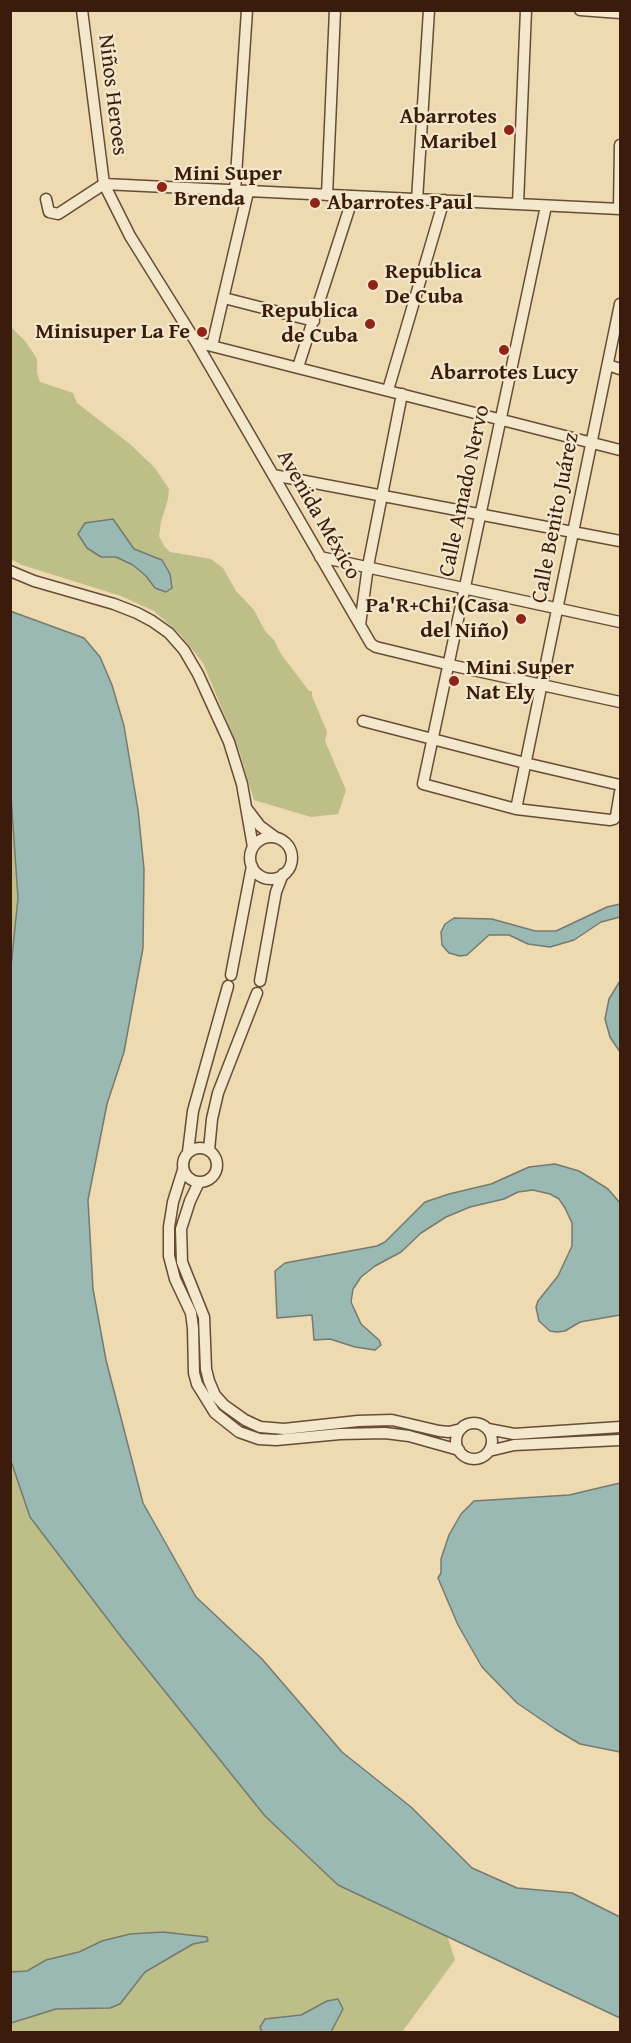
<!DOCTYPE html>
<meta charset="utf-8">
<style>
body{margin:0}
#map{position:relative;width:631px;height:2043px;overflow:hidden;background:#eddab0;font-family:"Gentium Book Plus",serif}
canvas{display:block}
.frame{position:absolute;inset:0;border:12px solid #3b1b0b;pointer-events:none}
</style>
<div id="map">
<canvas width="631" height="2043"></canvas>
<div class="frame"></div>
</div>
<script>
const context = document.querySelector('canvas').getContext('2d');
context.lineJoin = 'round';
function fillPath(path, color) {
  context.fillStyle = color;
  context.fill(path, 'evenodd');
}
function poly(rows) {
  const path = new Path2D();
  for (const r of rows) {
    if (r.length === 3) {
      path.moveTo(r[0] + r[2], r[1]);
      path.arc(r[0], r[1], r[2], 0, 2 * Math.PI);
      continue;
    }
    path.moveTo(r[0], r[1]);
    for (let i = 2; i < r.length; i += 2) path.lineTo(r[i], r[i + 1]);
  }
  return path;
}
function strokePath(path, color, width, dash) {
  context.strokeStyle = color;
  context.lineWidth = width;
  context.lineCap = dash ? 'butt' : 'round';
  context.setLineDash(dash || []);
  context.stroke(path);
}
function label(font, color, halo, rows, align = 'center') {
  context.font = font + ' "Gentium Book Plus",serif';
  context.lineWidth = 4.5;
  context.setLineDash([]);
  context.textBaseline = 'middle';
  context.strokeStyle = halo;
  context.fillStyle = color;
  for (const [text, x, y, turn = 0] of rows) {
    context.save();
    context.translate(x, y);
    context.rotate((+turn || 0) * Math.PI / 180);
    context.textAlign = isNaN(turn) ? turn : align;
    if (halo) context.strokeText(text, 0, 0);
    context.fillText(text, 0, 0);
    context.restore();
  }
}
const green = poly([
 [10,326,26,342,37,359,37,373,40,382,73,393,77,403,130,444,155,468,169,489,168,499,161,522,159,536,164,546,170,552,211,559,223,568,236,591,254,610,265,631,274,640,281,654,309,691,312,691,312,696,327,732,325,741,346,790,338,814,311,817,254,800,239,750,203,663,180,634,154,611,121,596,22,565,11,559],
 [10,781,18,898,11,977,10,977],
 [10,1458,30,1517,122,1638,265,1816,338,1885,447,1935,455,1960,402,2032,11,2032]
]);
const water = poly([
 [113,519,134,549,162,560,170,574,172,588,166,592,155,588,146,576,133,565,116,557,101,557,87,548,78,534,85,523,113,519],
 [10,611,84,638,100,657,112,685,124,726,138,810,144,869,143,948,124,1052,107,1104,88,1200,93,1289,106,1360,143,1503,196,1597,262,1659,342,1752,411,1807,472,1868,517,1888,572,1893,620,1917,620,2018,338,1885,265,1816,122,1638,30,1517,10,1458,10,977,18,898,10,781,10,611],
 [620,904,620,917,601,922,574,940,550,947,528,944,509,935,489,935,467,955,460,956,449,953,442,945,441,932,445,924,454,918,492,919,535,931,556,931,607,907,620,904],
 [620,981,620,1052,610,1037,605,1019,609,999,620,981],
 [555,1164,579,1171,589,1177,608,1189,620,1203,620,1315,580,1322,565,1331,557,1332,550,1331,539,1321,536,1307,538,1301,558,1276,572,1246,572,1223,565,1208,559,1199,550,1194,533,1190,518,1192,504,1199,470,1207,446,1217,421,1233,401,1252,375,1266,361,1277,353,1289,351,1302,361,1324,379,1340,381,1345,375,1350,355,1347,330,1339,314,1340,312,1315,277,1318,275,1271,285,1263,377,1246,385,1242,425,1202,449,1194,491,1184,529,1167,555,1164],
 [620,1483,620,1752,580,1744,555,1729,517,1703,482,1667,458,1625,438,1578,441,1573,441,1559,449,1535,461,1514,474,1501,569,1495,620,1483],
 [163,1932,207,1937,208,1941,193,1944,145,1972,120,2004,110,2008,56,2009,11,2023,11,1972,27,1971,46,1960,79,1952,102,1941,130,1934,163,1932],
 [338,1999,343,2009,331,2032,262,2032,260,2027,265,2019,301,2015,327,2001,338,1999]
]);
const minor = poly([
 [82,10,104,184,130,236,196,342,371,644,376,647,450,665,620,702],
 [580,10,620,13],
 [104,184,620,209],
 [235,191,247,10],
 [327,195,335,10],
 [46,199,49,212,58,214,104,184],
 [417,200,429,10],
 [518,204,526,10],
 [546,206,423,784,516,809,610,820,614,819,616,816,620,792],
 [619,209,620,145],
 [224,298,314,321],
 [196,342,620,450],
 [212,346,248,192],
 [608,365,620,369],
 [298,367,353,197],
 [388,390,444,200],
 [273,475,620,541],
 [320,557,620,622],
 [10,571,34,581,114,604,137,613,152,621,169,633,184,650,198,674,229,742,242,784,253,847],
 [360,625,368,566,402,394],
 [363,721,525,763,620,785],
 [247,809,260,826,275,837],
 [516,809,620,304],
 [271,858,21],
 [231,975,252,866],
 [260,981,276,892,283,874],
 [200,1165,17],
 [209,1150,212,1119,218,1093,257,993],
 [188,1152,193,1111,228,986],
 [183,1170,173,1202,169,1227,169,1256,175,1279,191,1313,193,1328,194,1373,197,1384,215,1413,239,1432,259,1439,276,1440,340,1434,385,1433,409,1436,459,1450],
 [199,1182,190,1201,181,1229,182,1262,204,1317,206,1369,209,1381,215,1395,224,1405,245,1420,260,1427,284,1429,358,1421,392,1420,439,1431,449,1432,461,1429],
 [474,1441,18],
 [488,1429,514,1434,620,1427],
 [489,1451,514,1445,620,1440]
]);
const markers = [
 [509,130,6,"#8f2418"],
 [162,187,6,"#8f2418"],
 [315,203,6,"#8f2418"],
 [373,285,6,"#8f2418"],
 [370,324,6,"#8f2418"],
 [202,332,6,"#8f2418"],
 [504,350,6,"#8f2418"],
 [521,619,6,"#8f2418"],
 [454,681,6,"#8f2418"]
];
const streetNames = [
 ["Niños Heroes",112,95,83],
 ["Calle Amado Nervo",465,491,-78],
 ["Avenida México",318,515,60],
 ["Calle Benito Juárez",556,518,-79]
];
const poiNames = [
 ["Abarrotes",497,117],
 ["Maribel",497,142],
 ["Mini Super",174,174,"left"],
 ["Brenda",174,199,"left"],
 ["Abarrotes Paul",327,203,"left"],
 ["Republica",385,272,"left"],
 ["De Cuba",385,297,"left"],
 ["Republica",358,311],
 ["de Cuba",358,336],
 ["Minisuper La Fe",190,332],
 ["Abarrotes Lucy",504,373,"center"],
 ["Pa'R+Chi'(Casa",509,606],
 ["del Niño)",509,631],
 ["Mini Super",466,668,"left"],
 ["Nat Ely",466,693,"left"]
];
fillPath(green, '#bdbe88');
fillPath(water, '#9bb9b3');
strokePath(water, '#757a70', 1.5);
strokePath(minor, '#684b34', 13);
strokePath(minor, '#f3e7cc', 10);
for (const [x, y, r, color] of markers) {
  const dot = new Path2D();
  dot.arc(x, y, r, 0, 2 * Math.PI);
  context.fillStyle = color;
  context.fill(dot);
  strokePath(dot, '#f3e7cc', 2);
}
label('22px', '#3b1b0b', '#f3e7cc', streetNames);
label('bold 22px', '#3b1b0b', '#f3e7cc', poiNames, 'right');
</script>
